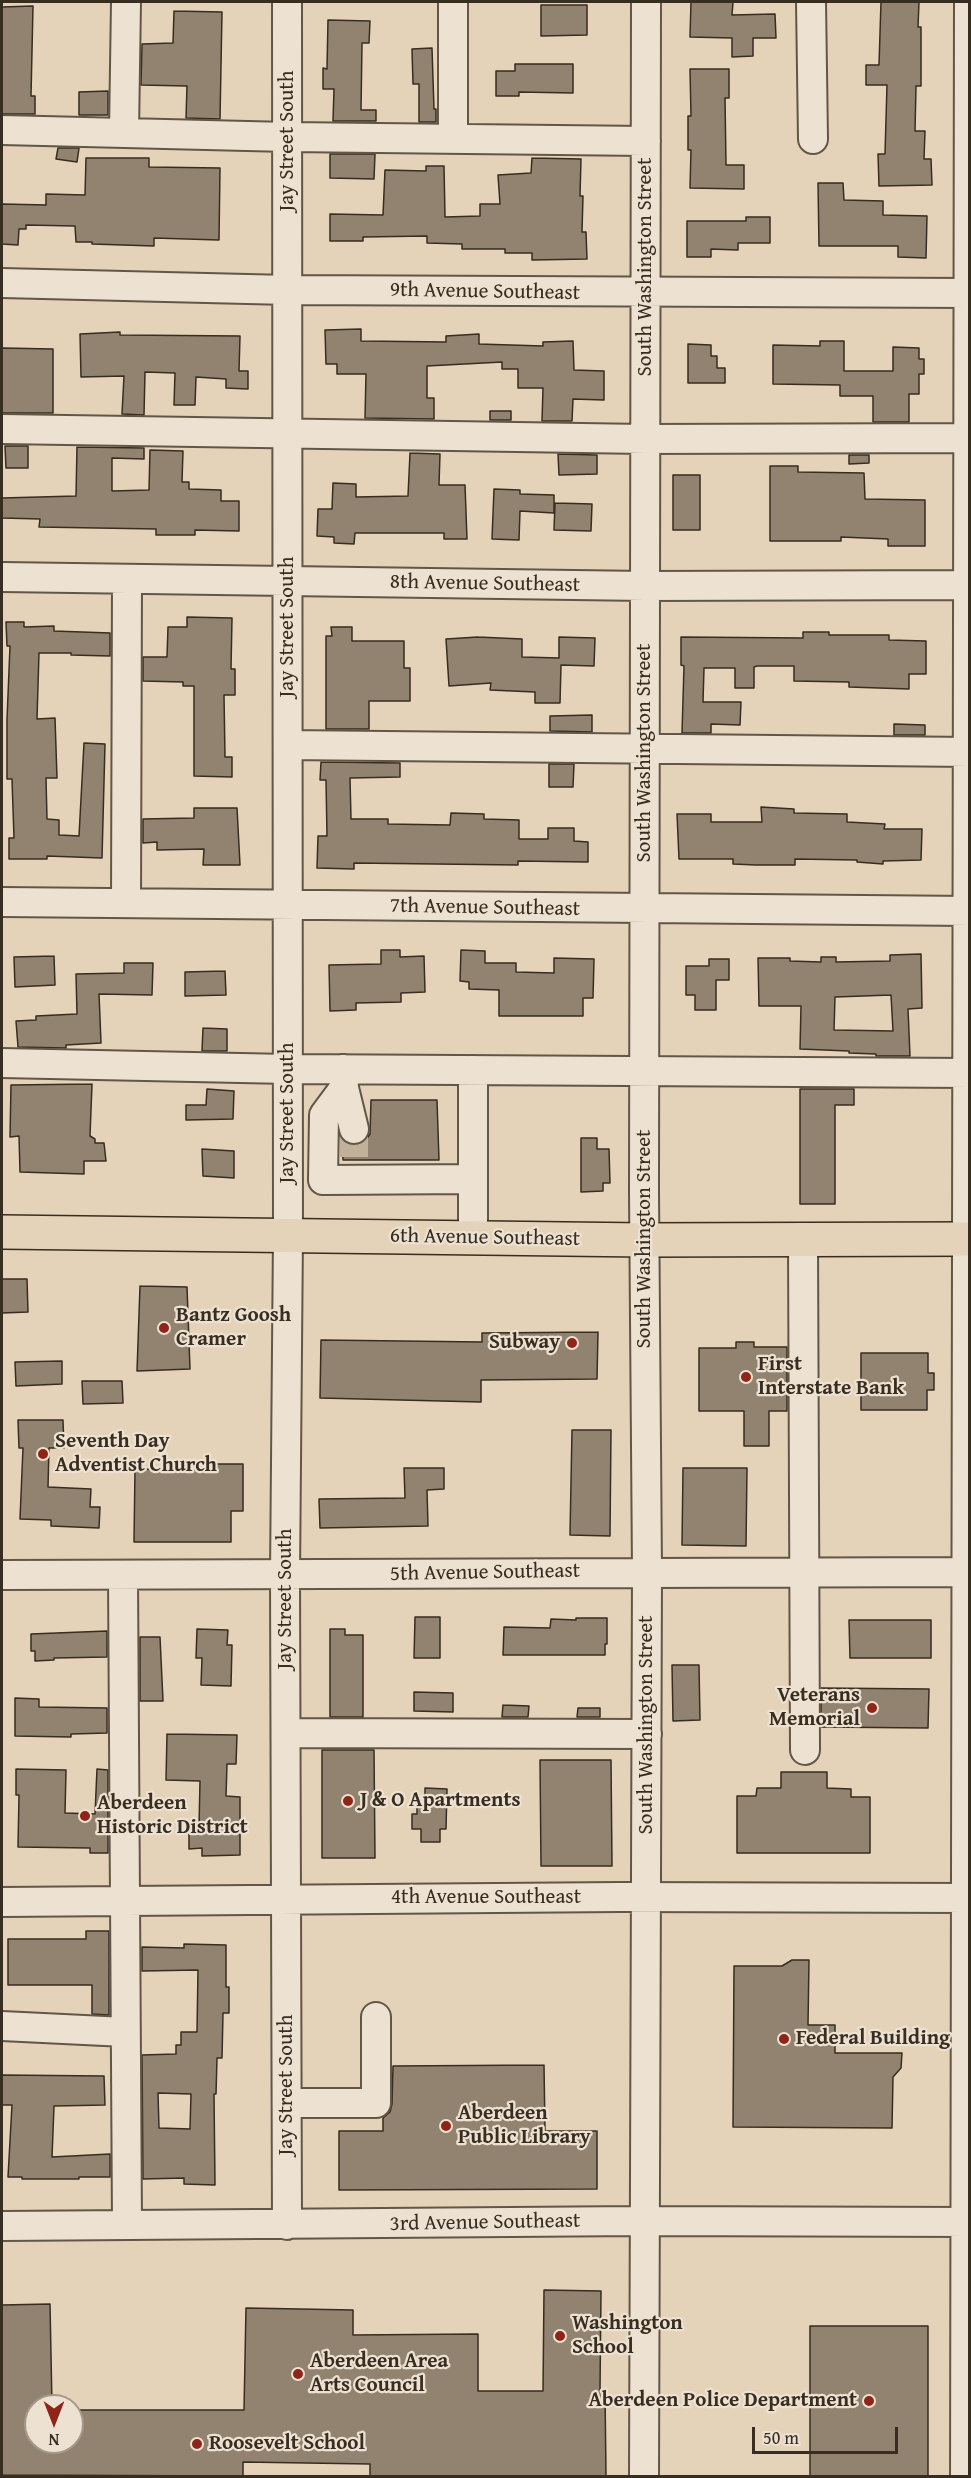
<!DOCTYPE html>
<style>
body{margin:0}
#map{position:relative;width:971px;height:2478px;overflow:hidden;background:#e4d2b9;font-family:"Gentium Book Plus",serif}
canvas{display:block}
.frame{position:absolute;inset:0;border:3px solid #372d20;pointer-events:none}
.north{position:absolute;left:24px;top:2394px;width:60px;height:60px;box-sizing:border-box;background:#ede2d2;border:2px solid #a49a8b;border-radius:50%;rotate:180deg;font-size:16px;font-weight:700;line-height:24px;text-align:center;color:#372d20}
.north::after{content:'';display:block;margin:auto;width:21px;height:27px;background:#8f2418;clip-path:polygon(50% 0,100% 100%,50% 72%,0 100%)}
.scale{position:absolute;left:752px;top:2427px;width:146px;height:27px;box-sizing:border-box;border:3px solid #372d20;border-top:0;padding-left:8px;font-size:18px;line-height:21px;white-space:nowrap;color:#372d20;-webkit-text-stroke:4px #ede2d2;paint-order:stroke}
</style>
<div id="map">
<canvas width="971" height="2478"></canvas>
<div class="frame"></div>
<div class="north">N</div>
<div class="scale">50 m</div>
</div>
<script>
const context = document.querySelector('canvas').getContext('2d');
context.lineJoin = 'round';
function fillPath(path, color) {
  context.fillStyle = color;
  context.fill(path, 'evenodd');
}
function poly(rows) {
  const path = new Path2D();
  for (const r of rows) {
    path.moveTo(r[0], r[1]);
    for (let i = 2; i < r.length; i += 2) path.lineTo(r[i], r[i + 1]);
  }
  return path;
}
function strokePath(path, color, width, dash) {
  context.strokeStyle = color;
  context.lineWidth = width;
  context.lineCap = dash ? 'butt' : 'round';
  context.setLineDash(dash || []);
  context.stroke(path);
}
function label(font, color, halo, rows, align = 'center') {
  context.font = font + ' "Gentium Book Plus",serif';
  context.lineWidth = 4.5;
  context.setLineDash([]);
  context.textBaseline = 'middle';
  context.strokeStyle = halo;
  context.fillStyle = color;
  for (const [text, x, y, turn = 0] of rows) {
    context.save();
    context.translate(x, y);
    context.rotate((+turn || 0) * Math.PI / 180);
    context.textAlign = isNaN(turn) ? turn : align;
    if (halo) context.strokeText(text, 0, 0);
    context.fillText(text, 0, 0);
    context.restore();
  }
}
const building = poly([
 [691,2,733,2,732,15,775,14,776,38,753,38,753,56,732,57,732,38,690,37,691,2],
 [881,2,919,2,918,27,921,27,921,86,916,86,915,131,925,131,924,159,931,159,932,185,879,186,878,154,885,154,887,85,866,85,866,65,879,65,881,2],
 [541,5,587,5,587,35,541,36,541,5],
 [33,6,31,96,35,96,35,114,2,114,2,7,33,6],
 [174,11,222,12,220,119,186,118,187,86,141,85,142,44,173,43,174,11],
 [328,20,370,21,369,43,362,43,361,110,376,110,376,121,333,121,334,89,323,89,323,68,327,69,328,20],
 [432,48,434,109,436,109,436,122,419,122,419,84,413,84,412,49,432,48],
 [515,64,573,64,573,93,519,92,519,96,496,96,496,71,515,71,515,64],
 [690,69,729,69,729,98,725,98,726,165,744,165,744,189,690,188,691,150,688,150,688,116,691,116,690,69],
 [108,91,108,115,79,115,79,92,108,91],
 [58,148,79,148,77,162,56,159,58,148],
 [330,154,375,154,374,179,330,178,330,154],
 [86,158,149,158,149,167,220,168,219,240,154,238,154,246,92,244,92,242,76,242,75,226,26,225,26,229,19,229,18,245,2,244,2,204,46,205,46,194,85,195,86,158],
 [532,158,581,159,580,196,583,196,582,232,586,232,587,259,532,260,532,253,505,253,505,249,462,249,462,244,427,243,427,236,363,237,363,241,330,241,330,214,383,215,385,170,426,171,426,166,444,166,445,217,480,216,480,204,500,204,498,175,531,173,532,158],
 [818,183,843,183,844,200,883,201,883,215,927,216,926,258,898,257,898,246,819,246,818,183],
 [746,217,770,217,770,243,738,243,738,250,711,249,711,257,687,257,687,221,746,221,746,217],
 [361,329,361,341,446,342,446,336,479,334,479,344,543,346,543,342,573,341,574,370,604,371,604,400,573,399,572,421,542,421,543,388,518,388,518,369,502,369,502,362,427,366,427,398,434,398,434,419,365,418,366,374,337,374,337,364,326,364,325,330,361,329],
 [120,332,120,335,240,336,239,371,248,371,248,389,226,388,226,379,196,377,195,405,174,405,175,373,145,372,144,415,122,414,124,376,81,377,80,334,120,332],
 [820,341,844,341,844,371,893,371,893,347,919,348,919,359,924,359,924,374,919,374,919,394,909,394,909,422,873,422,873,396,840,396,840,385,773,384,773,345,820,346,820,341],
 [688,344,711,345,711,356,717,356,717,368,725,368,725,383,688,383,688,344],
 [2,348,53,349,53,413,2,413,2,348],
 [490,411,511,411,511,420,490,420,490,411],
 [5,446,28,446,28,468,6,468,5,446],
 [77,447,144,448,144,459,112,458,112,491,149,490,150,450,183,451,182,482,189,482,189,489,221,490,221,501,239,501,239,531,195,530,195,535,156,535,156,529,39,527,40,519,2,518,2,498,76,496,77,447],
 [410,453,440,454,439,485,465,485,467,539,444,539,444,533,355,533,354,544,334,543,334,537,317,536,318,509,332,509,333,483,356,484,356,497,408,496,410,453],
 [558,454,597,455,597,474,559,475,558,454],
 [849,455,869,455,869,463,849,464,849,455],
 [770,466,798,466,798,472,864,473,865,499,925,500,925,546,888,546,888,539,841,537,841,541,770,541,770,466],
 [673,475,700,475,700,530,673,530,673,475],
 [494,489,520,490,520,494,554,495,554,513,520,511,519,540,492,539,494,489],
 [555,503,592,504,591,531,554,530,555,503],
 [187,617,232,618,231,669,235,669,235,695,224,695,225,757,232,757,232,777,194,776,194,686,183,686,183,682,143,681,143,657,167,657,168,627,187,627,187,617],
 [6,622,24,622,24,627,54,626,54,631,110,633,110,656,71,655,71,653,39,653,37,719,55,718,57,778,46,778,47,819,59,820,59,835,79,836,84,743,105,744,102,858,47,856,47,859,9,859,9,838,14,838,12,779,7,779,7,720,10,646,7,646,6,622],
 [331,627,352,627,352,641,404,641,404,668,410,668,410,701,369,701,369,729,326,729,326,636,332,636,331,627],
 [803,632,829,632,829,635,889,635,889,640,926,641,926,674,909,674,909,689,849,687,849,682,794,681,794,666,757,666,754,667,754,688,735,688,735,668,704,668,703,702,741,702,740,725,711,724,711,733,682,733,684,666,681,665,681,637,803,638,803,632],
 [478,637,522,639,522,657,559,658,559,637,595,638,594,666,561,665,560,703,535,703,535,692,490,690,491,683,449,686,446,639,478,637],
 [592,715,592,732,550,731,550,716,592,715],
 [894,724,925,725,925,735,894,735,894,724],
 [321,762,400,763,400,777,350,778,351,819,388,819,388,824,450,825,451,813,484,814,484,819,519,820,519,839,548,839,548,828,574,828,574,841,588,842,588,862,518,861,518,865,354,863,354,869,317,868,318,836,327,836,326,780,320,780,321,762],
 [549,764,574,764,573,787,549,787,549,764],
 [761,807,794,809,794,813,847,814,847,822,885,824,884,829,922,829,921,860,883,861,883,864,857,862,857,860,795,859,795,865,756,865,733,864,733,859,679,859,677,814,711,814,711,822,762,822,761,807],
 [194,808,237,808,240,865,203,865,204,849,157,850,157,842,143,843,143,819,194,818,194,808],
 [381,950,400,950,400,957,424,956,425,992,401,993,401,1002,356,1003,356,1010,330,1011,329,965,381,964,381,950],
 [461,950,485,951,485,963,516,963,516,972,554,973,554,958,594,959,593,998,583,998,583,1016,499,1016,499,990,469,989,469,982,460,981,461,950],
 [921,954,922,1008,908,1009,910,1056,876,1056,876,1054,849,1053,849,1051,800,1049,801,1006,759,1006,758,958,790,958,790,961,821,962,821,957,836,957,836,962,890,961,890,955,921,954],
 [891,995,893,1031,834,1030,835,997,891,995],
 [54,956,55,985,15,987,14,957,54,956],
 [709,959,729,959,729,980,716,980,716,1010,695,1010,695,995,686,995,686,966,709,966,709,959],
 [124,963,153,963,152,995,99,994,101,1043,66,1045,66,1048,18,1047,16,1021,36,1020,36,1016,77,1014,76,974,124,973,124,963],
 [225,971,226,995,185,996,185,972,225,971],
 [203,1028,227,1029,227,1051,202,1051,203,1028],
 [92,1084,90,1136,95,1139,95,1143,104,1143,106,1161,84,1161,84,1174,20,1172,19,1136,10,1137,11,1085,92,1084],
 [207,1089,234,1091,233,1119,186,1120,186,1105,206,1105,207,1089],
 [800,1089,854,1089,854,1105,835,1105,835,1204,800,1204,800,1089],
 [371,1100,437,1100,439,1160,343,1160,342,1140,349,1145,357,1145,365,1141,370,1134,371,1100],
 [581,1138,597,1138,597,1149,609,1149,610,1183,603,1183,603,1191,581,1192,581,1138],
 [202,1149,234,1151,234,1178,203,1176,202,1149],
 [2,1279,27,1279,28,1312,2,1313,2,1279],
 [140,1286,187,1287,190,1369,137,1371,140,1286],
 [598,1332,597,1379,481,1380,481,1402,320,1398,321,1340,482,1342,482,1333,598,1332],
 [736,1342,754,1342,754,1347,787,1347,787,1411,769,1411,769,1446,744,1446,744,1411,699,1411,699,1348,736,1348,736,1342],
 [861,1353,928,1353,928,1373,934,1373,934,1390,927,1390,927,1410,861,1410,861,1353],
 [62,1361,62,1384,16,1386,15,1362,62,1361],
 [82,1381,122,1381,123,1403,83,1404,82,1381],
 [18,1420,63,1420,64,1448,49,1448,48,1487,91,1489,90,1507,100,1507,99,1528,51,1526,51,1520,20,1519,23,1448,19,1448,18,1420],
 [572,1430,611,1430,610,1536,570,1535,572,1430],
 [196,1464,243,1464,243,1511,231,1511,231,1542,134,1542,135,1469,196,1470,196,1464],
 [404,1468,444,1468,444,1489,427,1490,428,1526,320,1528,319,1499,405,1498,404,1468],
 [683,1468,747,1468,746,1546,682,1545,683,1468],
 [415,1617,440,1617,440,1658,414,1658,415,1617],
 [576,1618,607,1618,607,1644,605,1644,605,1655,503,1655,504,1627,550,1628,551,1619,576,1620,576,1618],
 [849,1620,931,1620,931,1658,850,1658,849,1620],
 [197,1629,228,1630,227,1645,232,1645,231,1686,201,1685,202,1658,196,1658,197,1629],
 [330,1629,345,1629,345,1635,363,1635,363,1717,330,1717,330,1629],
 [107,1631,107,1657,54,1658,54,1660,35,1661,35,1651,31,1651,31,1634,107,1631],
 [140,1637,160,1637,163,1701,140,1701,140,1637],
 [672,1665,699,1665,700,1720,673,1721,672,1665],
 [821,1688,929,1689,928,1728,821,1727,821,1688],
 [414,1692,453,1693,453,1712,414,1711,414,1692],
 [15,1698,39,1699,39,1707,107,1708,107,1733,71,1734,71,1737,15,1736,15,1698],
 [503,1705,529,1706,528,1717,502,1717,503,1705],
 [578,1708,600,1708,600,1717,577,1717,578,1708],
 [167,1734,237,1735,236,1764,227,1764,226,1796,240,1797,240,1855,202,1856,202,1848,189,1849,189,1828,199,1828,200,1781,166,1780,167,1734],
 [322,1750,374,1750,375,1858,322,1858,322,1750],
 [540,1760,611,1760,612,1866,541,1866,540,1760],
 [16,1769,66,1770,65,1813,95,1814,97,1769,108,1770,108,1853,90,1853,90,1848,18,1847,19,1795,16,1795,16,1769],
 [781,1772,827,1772,827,1788,851,1789,851,1797,870,1797,870,1853,737,1853,737,1796,756,1796,757,1788,781,1788,781,1772],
 [425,1788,447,1789,446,1829,440,1829,440,1842,421,1842,421,1829,412,1829,412,1814,417,1814,417,1801,425,1801,425,1788],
 [86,1931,109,1931,109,2015,92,2014,92,1985,8,1985,8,1939,86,1939,86,1931],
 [184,1944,226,1945,226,1987,229,1987,229,2013,223,2013,222,2058,217,2058,216,2094,214,2094,215,2185,184,2184,184,2178,143,2179,142,2055,176,2054,176,2045,181,2045,181,2032,197,2032,198,1970,142,1971,142,1947,184,1948,184,1944],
 [158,2093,191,2094,190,2129,159,2128,158,2093],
 [792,1960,809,1960,808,2025,835,2025,835,2053,902,2053,901,2068,893,2077,892,2128,733,2127,734,1966,782,1966,792,1960],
 [544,2065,545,2131,597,2131,597,2189,339,2190,339,2131,383,2131,383,2118,390,2112,392,2104,393,2066,544,2065],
 [2,2075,104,2076,105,2105,54,2106,52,2157,110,2154,110,2177,79,2177,79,2179,22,2179,22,2177,8,2177,12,2105,2,2105,2,2075],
 [544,2290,601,2291,600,2390,605,2390,606,2476,370,2476,370,2464,243,2462,243,2476,2,2475,2,2305,50,2304,52,2406,36,2406,36,2442,72,2442,72,2410,244,2410,246,2308,353,2310,353,2335,478,2334,478,2391,543,2391,544,2290],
 [810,2326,928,2326,928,2476,810,2476,810,2326]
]);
const minorTunnel = poly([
 [354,1129,354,1159]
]);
const minor = poly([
 [811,2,813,139],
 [2,130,288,137,646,141],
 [124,132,126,2],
 [453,139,453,2],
 [2,283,288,290,970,293],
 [2,429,645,439,970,438],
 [2,577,645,586,970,585],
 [288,745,970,752],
 [2,902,970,911],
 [126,903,127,579],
 [2,1063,288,1069,970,1073],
 [343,1069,344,1088,324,1115,323,1180,473,1179],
 [473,1070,473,1237],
 [344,1088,354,1129],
 [803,1239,805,1750],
 [2,1575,970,1572],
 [123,1575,127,2225],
 [287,1733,647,1734],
 [2,1902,620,1897,970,1898],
 [2,2026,125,2032],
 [287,2103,376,2103,376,2017],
 [287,2225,285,1575,288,1235,287,2],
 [2,2226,637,2221,970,2222],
 [644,2476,647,1572,644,1191,646,2],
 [965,2476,969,2]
]);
const highway = poly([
 [2,1232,645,1240,970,1239]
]);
const markers = [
 [164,1328,6,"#8f2418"],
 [572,1343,6,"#8f2418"],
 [746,1377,6,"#8f2418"],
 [43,1454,6,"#8f2418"],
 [872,1708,6,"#8f2418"],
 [348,1801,6,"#8f2418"],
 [85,1816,6,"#8f2418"],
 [784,2039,6,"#8f2418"],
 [446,2126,6,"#8f2418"],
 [560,2336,6,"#8f2418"],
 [298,2374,6,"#8f2418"],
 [869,2401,6,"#8f2418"],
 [197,2444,6,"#8f2418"]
];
const streetNames = [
 ["Jay Street South",288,141,-90],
 ["South Washington Street",646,267,-90],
 ["9th Avenue Southeast",485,292,1],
 ["8th Avenue Southeast",485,584,1],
 ["Jay Street South",288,627,-90],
 ["South Washington Street",645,753,-90],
 ["7th Avenue Southeast",485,908,1],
 ["Jay Street South",288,1113,-90],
 ["6th Avenue Southeast",485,1238,1],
 ["South Washington Street",645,1239,-90],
 ["5th Avenue Southeast",485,1573,-1],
 ["Jay Street South",286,1599,-90],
 ["South Washington Street",647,1725,-90],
 ["4th Avenue Southeast",486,1898],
 ["Jay Street South",287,2085,-90],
 ["3rd Avenue Southeast",485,2223,-1]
];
const poiNames = [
 ["Bantz Goosh",176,1316],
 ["Cramer",176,1340],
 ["Subway",560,1343,"right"],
 ["First",758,1365],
 ["Interstate Bank",758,1389],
 ["Seventh Day",55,1442],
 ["Adventist Church",55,1466],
 ["Veterans",860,1696,"right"],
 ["Memorial",860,1720,"right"],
 ["J & O Apartments",360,1801],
 ["Aberdeen",97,1804],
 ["Historic District",97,1828],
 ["Federal Building",796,2039],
 ["Aberdeen",458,2114],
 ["Public Library",458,2138],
 ["Washington",572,2324],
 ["School",572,2348],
 ["Aberdeen Area",310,2362],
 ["Arts Council",310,2386],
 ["Aberdeen Police Department",857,2401,"right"],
 ["Roosevelt School",209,2444]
];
fillPath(building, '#918370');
strokePath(building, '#372d20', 1.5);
strokePath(minorTunnel, '#c1b19a', 28, [28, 14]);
strokePath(minor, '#625646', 32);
strokePath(highway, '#372d20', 36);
strokePath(minor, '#ede2d2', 28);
strokePath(highway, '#e4d2b9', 33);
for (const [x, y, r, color] of markers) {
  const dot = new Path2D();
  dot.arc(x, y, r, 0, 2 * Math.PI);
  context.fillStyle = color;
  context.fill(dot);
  strokePath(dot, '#ede2d2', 2);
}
label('21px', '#372d20', '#ede2d2', streetNames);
label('bold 21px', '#372d20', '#ede2d2', poiNames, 'left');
</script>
